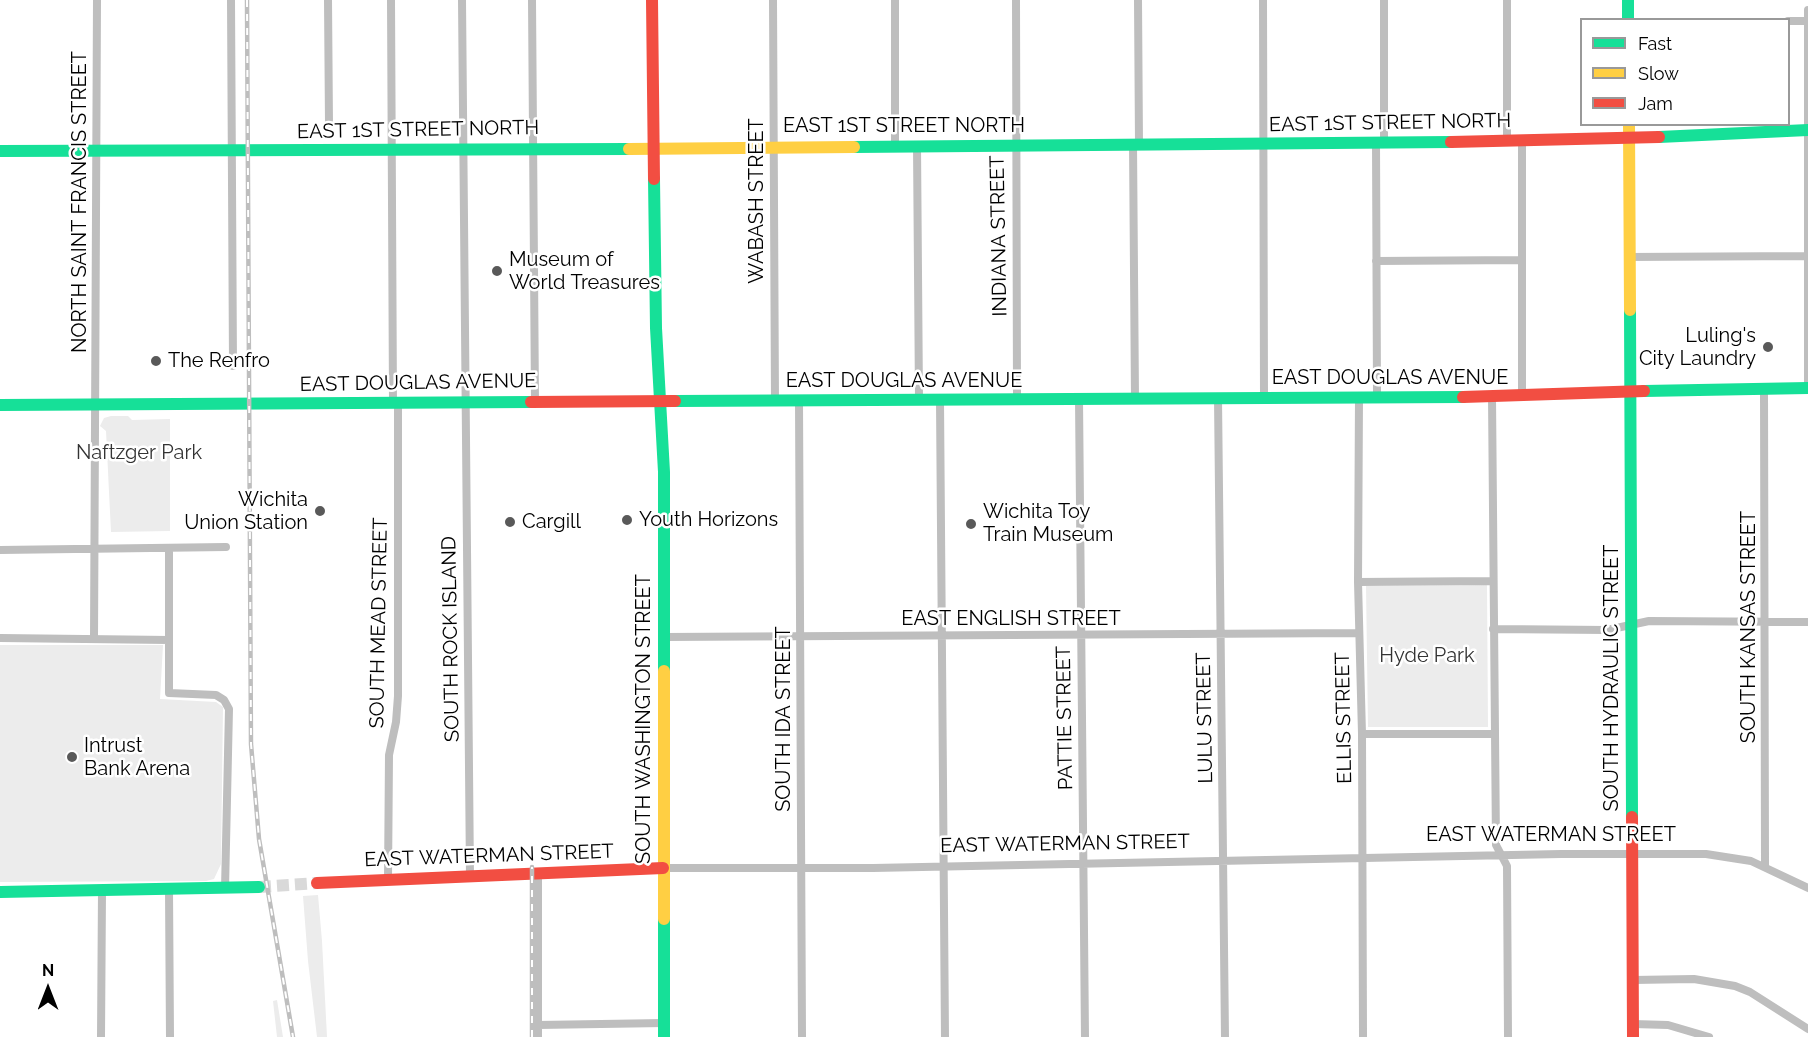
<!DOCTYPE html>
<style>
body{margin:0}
#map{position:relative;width:1808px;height:1037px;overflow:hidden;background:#fff;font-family:Raleway,sans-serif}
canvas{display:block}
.legend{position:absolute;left:1580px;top:18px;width:210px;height:108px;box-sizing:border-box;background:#fff;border:2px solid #999;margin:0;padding:8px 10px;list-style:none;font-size:18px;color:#000}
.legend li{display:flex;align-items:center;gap:12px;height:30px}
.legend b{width:30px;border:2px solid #999}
.north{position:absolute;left:18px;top:959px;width:60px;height:60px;-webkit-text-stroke:4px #fff;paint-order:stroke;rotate:0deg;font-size:16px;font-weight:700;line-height:24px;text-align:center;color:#000}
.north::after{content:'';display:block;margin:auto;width:21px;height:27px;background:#000;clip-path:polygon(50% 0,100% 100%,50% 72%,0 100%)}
</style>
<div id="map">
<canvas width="1808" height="1037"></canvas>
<ul class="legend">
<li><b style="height:8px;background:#16e098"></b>Fast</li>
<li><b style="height:8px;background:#ffcf43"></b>Slow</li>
<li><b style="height:8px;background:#f24e42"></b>Jam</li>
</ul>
<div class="north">N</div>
</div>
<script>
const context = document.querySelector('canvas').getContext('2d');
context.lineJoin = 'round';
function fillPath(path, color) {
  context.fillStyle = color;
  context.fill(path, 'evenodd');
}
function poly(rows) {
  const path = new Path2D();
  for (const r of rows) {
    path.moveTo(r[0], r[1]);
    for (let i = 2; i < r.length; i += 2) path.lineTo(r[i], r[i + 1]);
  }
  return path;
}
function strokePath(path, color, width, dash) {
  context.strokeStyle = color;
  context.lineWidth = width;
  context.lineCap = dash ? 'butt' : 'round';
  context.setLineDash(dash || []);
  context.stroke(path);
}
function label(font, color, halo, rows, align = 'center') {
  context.font = font + ' Raleway,sans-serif';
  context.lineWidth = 5;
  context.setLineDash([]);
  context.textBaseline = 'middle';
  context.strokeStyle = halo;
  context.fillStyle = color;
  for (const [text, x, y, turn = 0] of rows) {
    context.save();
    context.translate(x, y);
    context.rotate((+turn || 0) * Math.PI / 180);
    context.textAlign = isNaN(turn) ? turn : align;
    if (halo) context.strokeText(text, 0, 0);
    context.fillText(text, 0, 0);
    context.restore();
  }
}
const green = poly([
 [111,416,128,416,132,420,170,419,170,531,111,532,106,431,100,426,104,418],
 [1487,585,1488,727,1368,727,1366,586],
 [0,645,163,645,160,699,216,702,223,707,221,864,214,879,206,881,0,882],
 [318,895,322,941,327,1037,317,1037,308,961,303,896],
 [277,1000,283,1037,277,1037,273,1001]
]);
const secondaryTunnel = poly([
 [259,887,317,883]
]);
const street = poly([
 [231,0,233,366],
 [328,0,329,124],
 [391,0,393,403],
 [462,0,470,876],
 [532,0,535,401],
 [773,0,775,401],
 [895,0,895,145],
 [1016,0,1017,400],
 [1138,0,1139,144],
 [1263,0,1264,398],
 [1384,0,1384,142],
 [1507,0,1507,141],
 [1788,21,1808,21],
 [1522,141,1522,397],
 [1376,142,1377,397],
 [1133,144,1135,399],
 [917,145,919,401],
 [1628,257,1806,256],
 [1376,261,1522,260],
 [1764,388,1765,866],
 [1808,388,1808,10],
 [1359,397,1358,582,1362,734,1363,1037],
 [1492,397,1496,845,1507,866,1508,1037],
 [1218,398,1225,1037],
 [1079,399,1085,1037],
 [799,401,802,1037],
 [940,401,945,1037],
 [169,548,169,693,216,695,224,700,229,709,225,889],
 [0,550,226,547],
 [1358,582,1493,581],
 [1493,629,1607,630,1649,621,1808,622],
 [665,637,1358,633],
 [0,638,169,640],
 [94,639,97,0],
 [1362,734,1495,734],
 [663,868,873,868,1561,854,1706,854,1751,861,1808,888],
 [538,875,538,1037],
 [388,880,389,755,396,722,398,696,398,403],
 [169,890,170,1037],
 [1633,980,1694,979,1735,986,1750,992,1808,1029],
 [1633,1024,1668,1025,1709,1037],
 [538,1025,664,1023],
 [101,1037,102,891]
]);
const fast = poly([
 [1628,0,1628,20],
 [1659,137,1808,130],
 [854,147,1451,142],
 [0,151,629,149],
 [654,179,656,328,664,472,664,671],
 [1630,310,1632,817],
 [1644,391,1808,388],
 [675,401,1463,397],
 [0,405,531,402],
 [0,892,259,887],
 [664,919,664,1037]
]);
const slow = poly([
 [1629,124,1630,310],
 [629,149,854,147],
 [664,671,664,919]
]);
const jam = poly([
 [652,0,654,179],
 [1451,142,1659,137],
 [1463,397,1644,391],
 [531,402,675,401],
 [1632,817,1633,1037],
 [317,883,663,868]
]);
const rail = poly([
 [247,0,251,744,259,839,293,1037],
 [532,1037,532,867]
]);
const markers = [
 [497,271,6,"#595959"],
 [1768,347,6,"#595959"],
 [156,361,6,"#595959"],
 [320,511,6,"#595959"],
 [627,520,6,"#595959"],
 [510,522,6,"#595959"],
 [971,524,6,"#595959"],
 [72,757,6,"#595959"]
];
const streetNames = [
 ["EAST 1ST STREET NORTH",1390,123,-1],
 ["EAST 1ST STREET NORTH",904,126],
 ["EAST 1ST STREET NORTH",418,130,-1],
 ["WABASH STREET",757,201,-90],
 ["NORTH SAINT FRANCIS STREET",80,202,-90],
 ["INDIANA STREET",999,236,-91],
 ["EAST DOUGLAS AVENUE",1390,378],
 ["EAST DOUGLAS AVENUE",904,381],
 ["EAST DOUGLAS AVENUE",418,383,-1],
 ["EAST ENGLISH STREET",1011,619],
 ["SOUTH MEAD STREET",379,623,-89],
 ["SOUTH KANSAS STREET",1749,627,-90],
 ["SOUTH ROCK ISLAND",451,639,-91],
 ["SOUTH HYDRAULIC STREET",1612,678,-90],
 ["PATTIE STREET",1065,718,-91],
 ["LULU STREET",1205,718,-91],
 ["ELLIS STREET",1344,718,-91],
 ["SOUTH WASHINGTON STREET",644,719,-90],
 ["SOUTH IDA STREET",784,719,-90],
 ["EAST WATERMAN STREET",1551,835],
 ["EAST WATERMAN STREET",1065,844,-1],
 ["EAST WATERMAN STREET",489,856,-2]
];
const poiNames = [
 ["Museum of",509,260],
 ["World Treasures",509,283],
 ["Luling's",1756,336,"right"],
 ["City Laundry",1756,359,"right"],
 ["The Renfro",168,361],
 ["Wichita",308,500,"right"],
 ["Union Station",308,523,"right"],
 ["Wichita Toy",983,512],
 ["Train Museum",983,535],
 ["Youth Horizons",639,520],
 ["Cargill",522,522],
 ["Intrust",84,746],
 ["Bank Arena",84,769]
];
const parkNames = [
 ["Naftzger Park",139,453],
 ["Hyde Park",1427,656]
];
fillPath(green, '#ececec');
strokePath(secondaryTunnel, '#d9d9d9', 12, [12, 6]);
strokePath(street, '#bebebe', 8);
strokePath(fast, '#16e098', 12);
strokePath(slow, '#ffcf43', 12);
strokePath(jam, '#f24e42', 12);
strokePath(rail, '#bebebe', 4.5);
strokePath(rail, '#fff', 2, [7]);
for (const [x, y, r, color] of markers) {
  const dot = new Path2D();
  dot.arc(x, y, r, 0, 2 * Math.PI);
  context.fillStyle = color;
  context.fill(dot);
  strokePath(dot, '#fff', 2);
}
label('20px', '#000', '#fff', streetNames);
label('20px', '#000', '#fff', poiNames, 'left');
label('20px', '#333', '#fff', parkNames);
</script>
